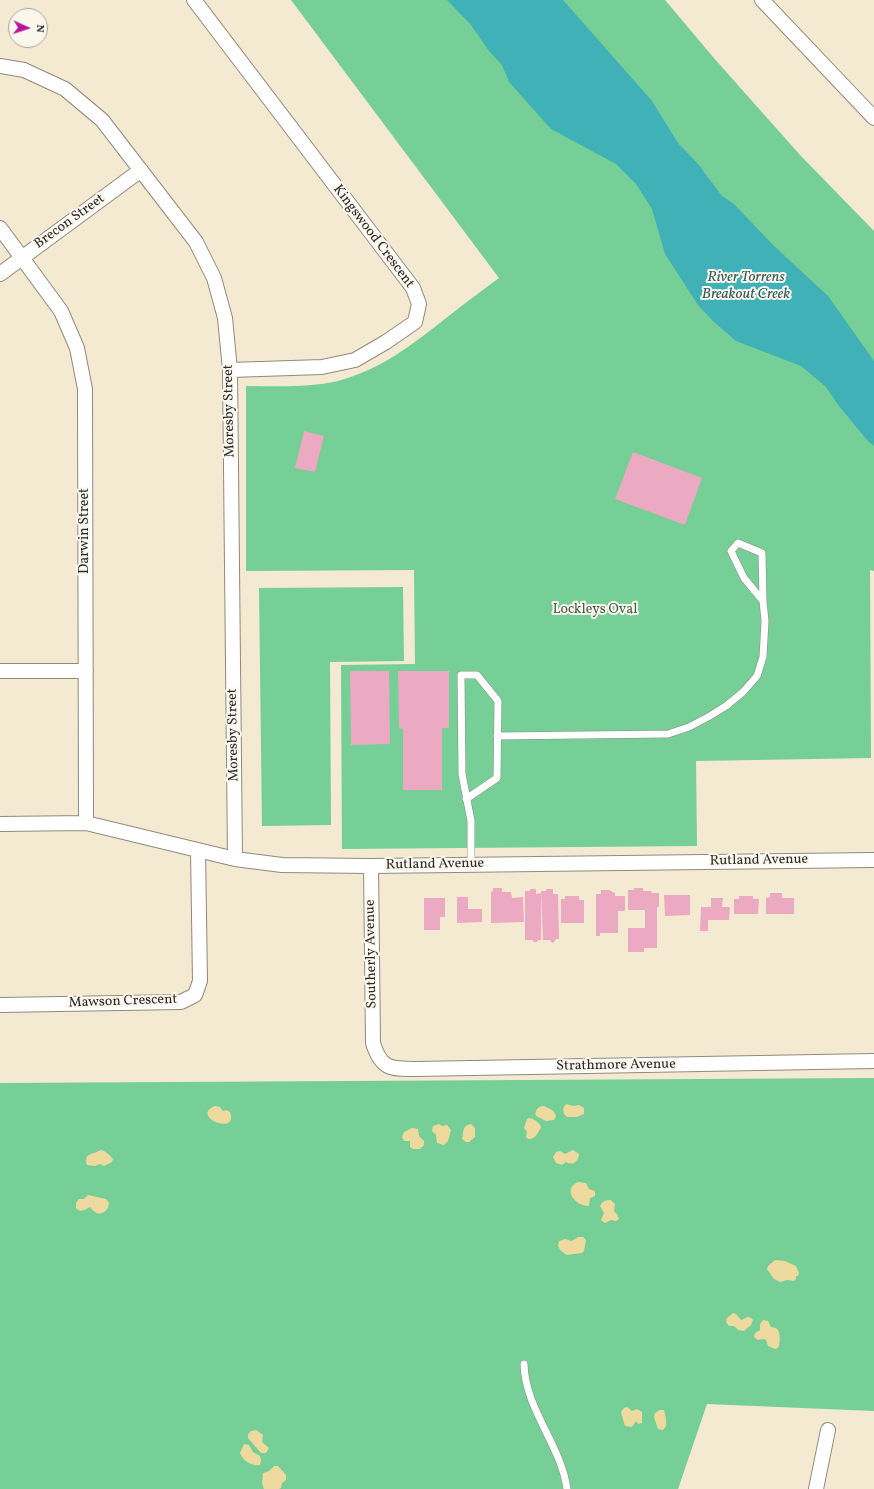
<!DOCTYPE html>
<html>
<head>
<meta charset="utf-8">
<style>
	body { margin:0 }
	#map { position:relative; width:874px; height:1489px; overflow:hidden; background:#f4e9d1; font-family:Vollkorn,serif }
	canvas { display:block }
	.north { position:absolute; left:8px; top:8px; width:40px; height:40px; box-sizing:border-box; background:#fbf7ec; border:1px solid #a8a59f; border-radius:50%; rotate:93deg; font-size:11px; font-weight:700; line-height:16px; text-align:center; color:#2b2b2b }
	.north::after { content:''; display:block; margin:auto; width:14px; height:18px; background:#b5179e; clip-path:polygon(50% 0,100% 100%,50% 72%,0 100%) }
</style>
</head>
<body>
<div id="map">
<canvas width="874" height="1489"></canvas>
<div class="north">N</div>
</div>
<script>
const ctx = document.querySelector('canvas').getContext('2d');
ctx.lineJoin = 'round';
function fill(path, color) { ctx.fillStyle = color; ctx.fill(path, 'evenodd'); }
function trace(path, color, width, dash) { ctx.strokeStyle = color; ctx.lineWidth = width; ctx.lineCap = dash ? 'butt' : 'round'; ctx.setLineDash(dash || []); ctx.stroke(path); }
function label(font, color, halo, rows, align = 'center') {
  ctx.font = font + ' Vollkorn,serif'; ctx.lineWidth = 4; ctx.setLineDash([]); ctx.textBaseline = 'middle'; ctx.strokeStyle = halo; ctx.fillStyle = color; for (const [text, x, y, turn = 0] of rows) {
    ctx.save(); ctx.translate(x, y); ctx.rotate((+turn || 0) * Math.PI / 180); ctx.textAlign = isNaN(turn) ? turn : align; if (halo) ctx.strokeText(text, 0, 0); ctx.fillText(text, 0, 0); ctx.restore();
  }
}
const green = new Path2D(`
	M 291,0 L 665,0 L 713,57 L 800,155 L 874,231 L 874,571 L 870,570 L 871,758 L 696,761 L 697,846 L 342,849 L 341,665 L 415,664 L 414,570 L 246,571 L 246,386 C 276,386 308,388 338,381 C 383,369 414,343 450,315 C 466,302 483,290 499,278 Z
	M 403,587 L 404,661 L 330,662 L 331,825 L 262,826 L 259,588 Z
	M 874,1078 L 874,1411 L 707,1404 L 678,1489 L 0,1489 L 0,1083 Z`);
const sand = new Path2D(`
	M 566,1104 L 573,1106 L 579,1105 L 584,1108 L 584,1114 L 577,1117 L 567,1117 L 564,1114 L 563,1109 Z
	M 215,1106 L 220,1107 L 223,1111 L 226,1110 L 230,1112 C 239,1137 189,1116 215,1106 Z
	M 544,1106 C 549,1109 554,1109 556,1116 L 554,1120 L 546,1121 L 536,1116 C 534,1111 538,1106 544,1106 Z
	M 530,1118 C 534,1119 540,1123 541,1127 C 538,1133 535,1140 528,1139 L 526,1137 L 527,1132 L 524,1128 L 527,1119 Z
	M 439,1124 L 442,1126 L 447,1125 L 451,1130 L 448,1141 L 444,1145 L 437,1143 L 436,1135 L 432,1131 L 433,1126 Z
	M 471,1124 L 475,1128 L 475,1137 L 469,1142 L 466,1142 L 462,1139 C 464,1132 462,1125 471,1124 Z
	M 412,1128 L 418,1129 L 419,1136 L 424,1141 L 424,1145 L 420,1149 L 413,1149 L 410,1147 L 410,1141 L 404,1141 L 402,1137 L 404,1132 Z
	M 100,1150 C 104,1150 110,1155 113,1159 L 112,1162 L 104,1166 L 100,1164 L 95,1166 L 87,1165 C 83,1152 94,1155 100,1150 Z
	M 573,1150 L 579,1154 C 578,1162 573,1166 566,1162 L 562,1165 L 556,1163 L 553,1157 L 556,1152 L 560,1151 L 565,1154 Z
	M 578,1182 L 586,1183 L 589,1189 L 595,1191 L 595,1196 L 590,1198 L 589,1206 C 577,1207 561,1190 578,1182 Z
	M 88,1195 L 106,1199 L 109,1203 C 109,1209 102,1217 95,1212 C 93,1211 92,1209 90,1207 C 85,1210 80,1213 76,1208 L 76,1203 L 79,1199 L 84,1199 Z
	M 611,1200 L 615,1204 L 614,1211 L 617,1214 L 619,1219 L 616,1221 L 611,1220 L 605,1223 L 601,1220 L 604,1213 L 600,1206 C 603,1201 605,1200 611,1200 Z
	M 578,1237 L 583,1237 L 586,1240 L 584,1251 L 582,1253 L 567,1255 L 561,1251 L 558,1246 L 559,1241 L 565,1239 L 572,1241 Z
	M 775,1260 L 785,1261 L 796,1266 L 799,1273 L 798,1276 L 796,1276 L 796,1279 L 794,1281 L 787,1280 L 780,1282 L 774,1279 L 767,1269 L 768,1266 Z
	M 733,1313 L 736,1314 L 741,1320 C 746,1319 748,1314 753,1320 L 751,1325 L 744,1331 L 738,1330 L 734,1326 L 729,1326 L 726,1322 L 727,1318 Z
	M 763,1320 L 768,1321 L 771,1327 C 773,1327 776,1328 777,1329 C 781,1333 780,1345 778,1348 L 775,1349 L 768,1346 L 766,1340 L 764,1339 L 758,1340 L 754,1337 L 755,1333 L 760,1330 L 760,1324 Z
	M 627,1407 L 632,1411 L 637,1409 L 642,1412 L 642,1423 L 638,1424 L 636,1421 L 632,1427 L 625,1426 L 621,1412 L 624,1408 Z
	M 660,1410 L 664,1410 C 665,1413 667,1423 666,1426 L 663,1430 L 658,1429 L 654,1417 L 655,1413 Z
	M 256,1430 L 263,1435 L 262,1442 L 269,1448 L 266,1453 L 261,1453 L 248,1438 L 248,1434 L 251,1431 Z
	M 244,1444 L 249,1445 L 253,1452 L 260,1456 L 261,1460 L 260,1465 C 251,1466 243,1461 240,1453 Z
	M 274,1466 L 278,1466 L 286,1475 L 286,1480 L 282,1483 L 281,1488 L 279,1489 L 264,1489 L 262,1483 L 263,1473 L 269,1471 Z`);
const water = new Path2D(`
	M 447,0 L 563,0 L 652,101 L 678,143 L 698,164 L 722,196 L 734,204 L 772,244 L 828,296 L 874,361 L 874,446 L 868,441 L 839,406 L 825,386 L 801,366 L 736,341 L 713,321 L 698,305 L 665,254 L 652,209 L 636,184 L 616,164 L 551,129 L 509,82 L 502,65 L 489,51 L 471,25 Z`);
const building = new Path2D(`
	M 304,431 L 324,436 L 315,472 L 295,468 Z
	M 633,452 L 702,478 L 685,525 L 615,499 Z
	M 350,671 L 389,671 L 390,744 L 351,745 Z
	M 398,671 L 449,671 L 449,728 L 442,728 L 442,790 L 403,790 L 403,729 L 399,728 Z
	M 493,888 L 502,888 L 502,892 L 511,892 L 512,898 L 523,897 L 524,922 L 491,923 L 491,892 L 493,891 Z
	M 634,888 L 643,888 L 643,891 L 651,891 L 652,893 L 659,893 L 659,907 L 657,907 L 657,948 L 644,948 L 644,952 L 628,952 L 628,928 L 645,928 L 645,910 L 628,910 L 628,890 L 634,890 Z
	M 530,889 L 536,889 L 536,894 L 541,893 L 541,940 L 538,940 L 537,942 L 534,942 L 532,940 L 525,940 L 525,891 L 530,891 Z
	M 546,889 L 553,889 L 553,894 L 558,894 L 559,939 L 556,939 L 554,942 L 552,943 L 550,940 L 543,940 L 541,891 L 546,891 Z
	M 601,890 L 609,890 L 615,893 L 615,896 L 625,896 L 625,911 L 618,911 L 618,933 L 600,933 L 600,936 L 596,936 L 596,894 L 601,894 Z
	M 770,893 L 782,893 L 782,898 L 794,898 L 794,914 L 766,914 L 766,898 L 770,897 Z
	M 664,895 L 690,895 L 690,915 L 665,916 Z
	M 565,896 L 579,896 L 579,900 L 584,900 L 584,923 L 561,923 L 561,899 L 565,899 Z
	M 739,896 L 753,896 L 753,899 L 759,899 L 758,914 L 734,914 L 734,899 L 739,899 Z
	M 457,897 L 468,897 L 468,909 L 482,909 L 482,922 L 457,923 Z
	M 424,898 L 445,898 L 445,917 L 440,917 L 440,930 L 424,930 Z
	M 711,898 L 723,898 L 722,907 L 730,907 L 729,920 L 708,920 L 708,931 L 700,931 L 701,907 L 711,907 Z`);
const lane = new Path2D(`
	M 497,736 L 668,734 L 689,727 L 708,717 L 726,706 L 743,692 L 757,676 L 763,657 L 765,621 L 763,601 L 744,578 L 731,551 L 738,543 L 762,553 L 763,601
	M 466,799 L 497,778 L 498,701 L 477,675 L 461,675 L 462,774 L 471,821 L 471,864
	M 524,1364 C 525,1409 561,1445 567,1489`);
const street = new Path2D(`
	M 194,0 L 413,288 L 419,304 L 415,322 L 386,342 L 355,360 L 322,367 L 230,370
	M 762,0 L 874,118
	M 0,66 L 24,70 L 65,89 L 102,120 L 196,242 L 214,278 L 225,318 L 230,370 L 235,859
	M 0,228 L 61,311 L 77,348 L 85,389 L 86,823
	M 0,274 L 141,170
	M 0,671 L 86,671
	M 0,824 L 86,823 L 235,859 L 282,865 L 371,866 L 874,860
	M 371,866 L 373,1043 C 381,1069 390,1069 415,1069 L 874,1061
	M 0,1005 L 181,1002 L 195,995 L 200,981 L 198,850
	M 816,1489 L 828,1430`);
const streetNames = [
	["Brecon Street",70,222,-36],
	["Kingswood Crescent",373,237,53],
	["Moresby Street",230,411,-91],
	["Darwin Street",85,531,-90],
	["Moresby Street",234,735,-91],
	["Rutland Avenue",759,861,-1],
	["Rutland Avenue",435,865,-1],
	["Southerly Avenue",372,954,-91],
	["Mawson Crescent",123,1002,-2],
	["Strathmore Avenue",616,1066,-1]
];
const parkNames = [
	["Lockleys Oval",595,610]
];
const waterNames = [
	["River Torrens",746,278],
	["Breakout Creek",746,295]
];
fill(green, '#75cf96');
fill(sand, '#eeda9e');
fill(water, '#40b1b7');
fill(building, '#ebaac2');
trace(lane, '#908a7e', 8);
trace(street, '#908a7e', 16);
trace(lane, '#fff', 7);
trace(street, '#fff', 14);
label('14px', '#2b2b2b', '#fbf7ec', streetNames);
label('14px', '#415c4b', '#fbf7ec', parkNames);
label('italic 15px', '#325a5c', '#fbf7ec', waterNames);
</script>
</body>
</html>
